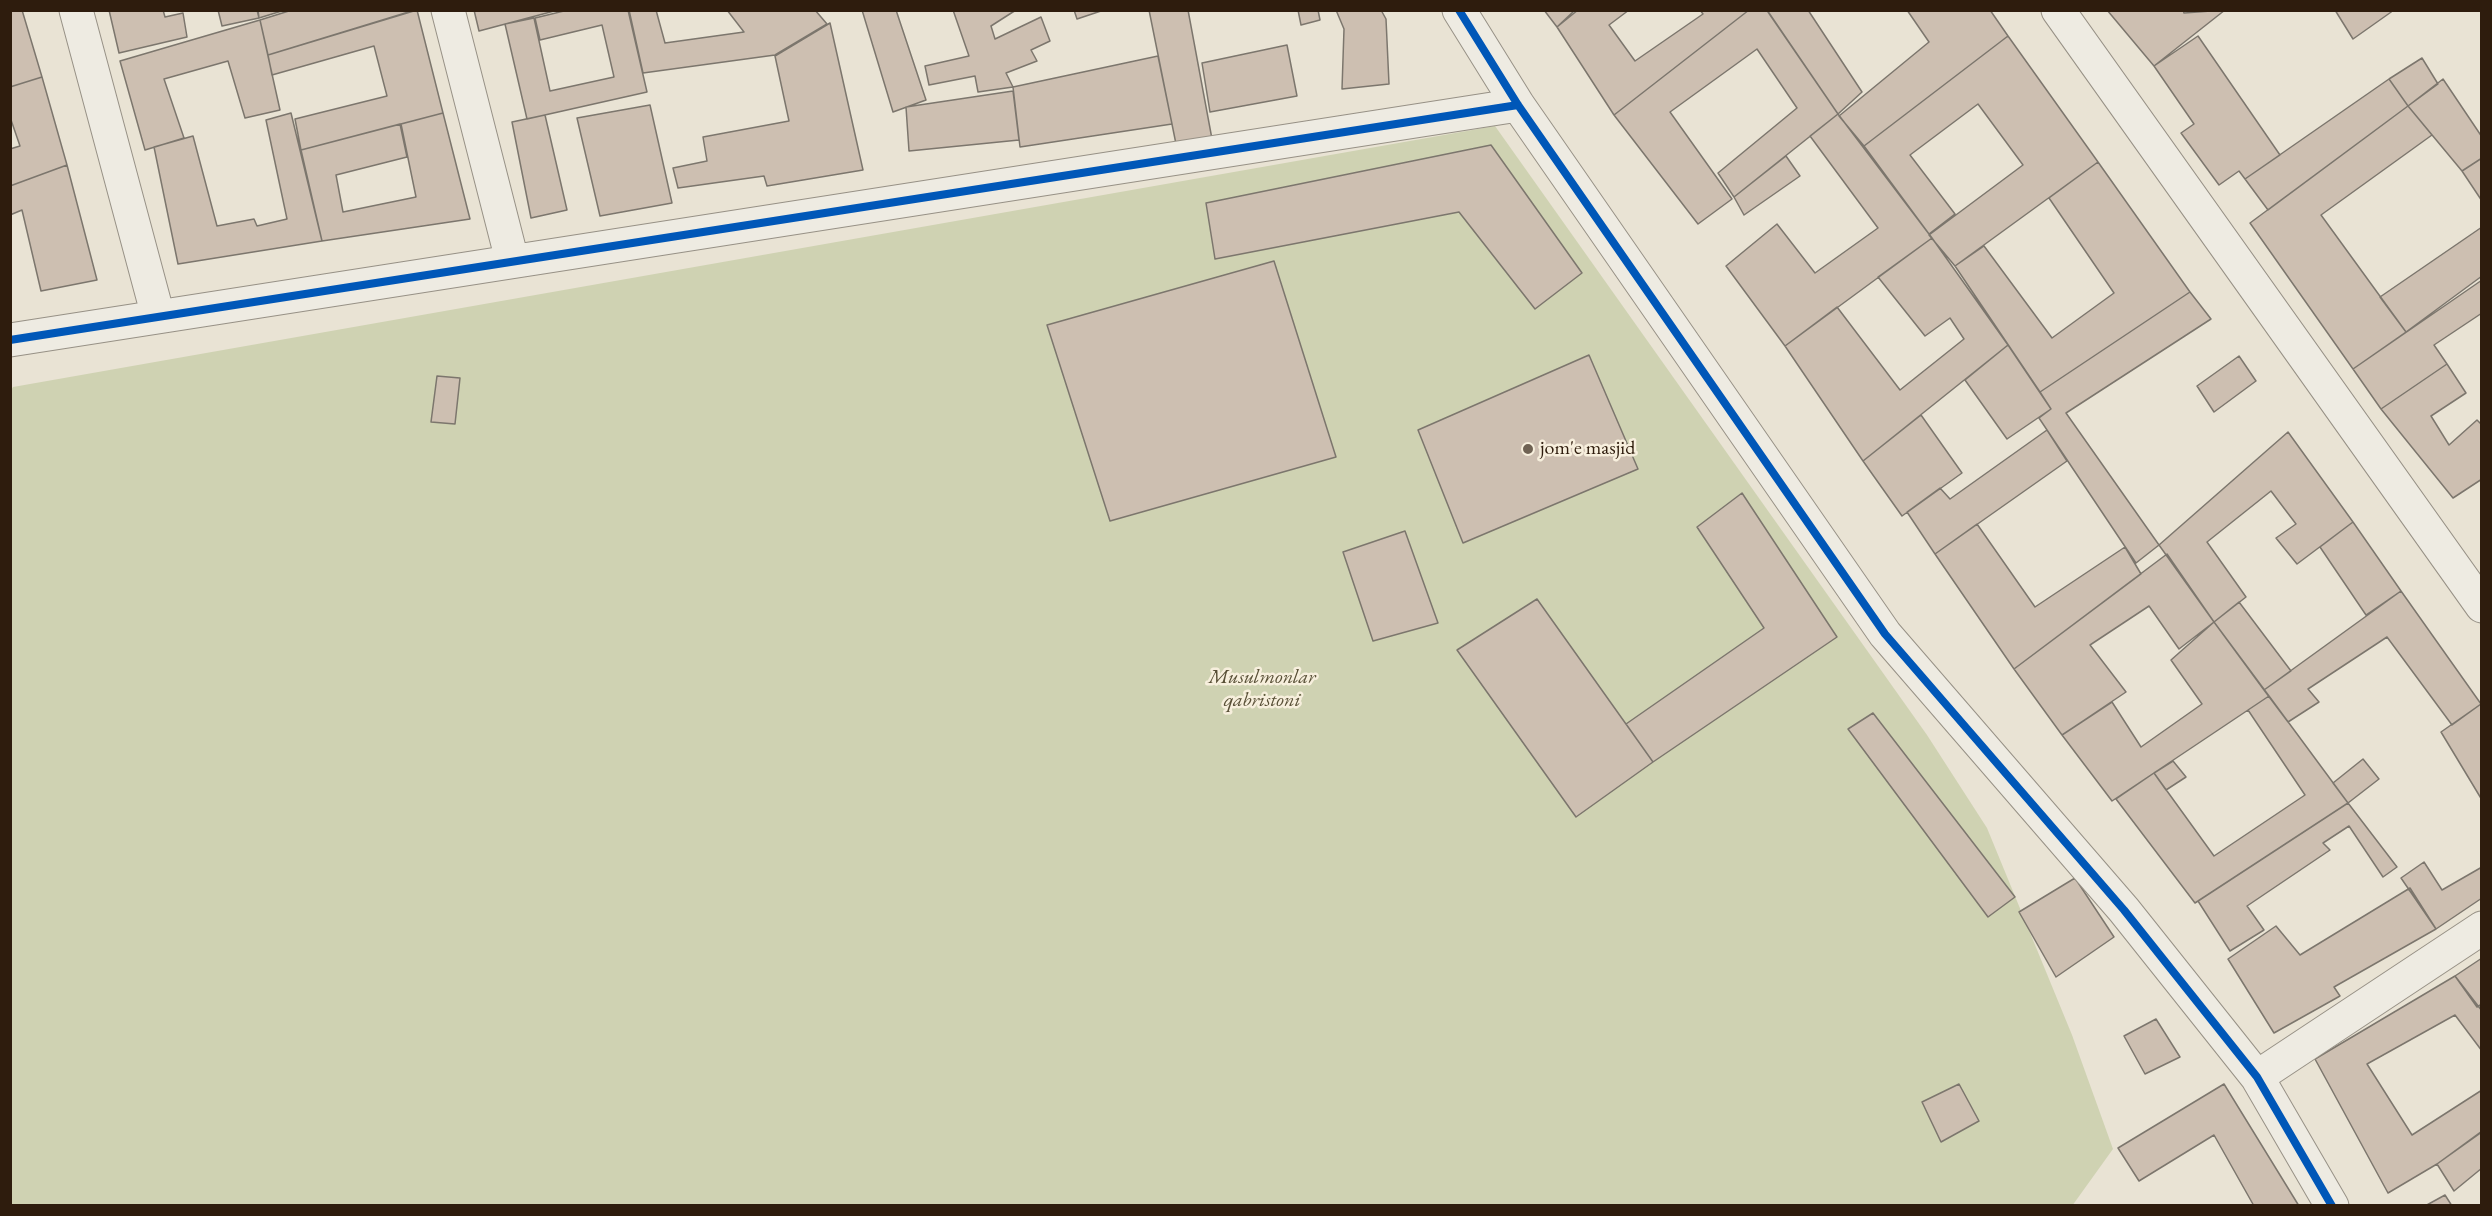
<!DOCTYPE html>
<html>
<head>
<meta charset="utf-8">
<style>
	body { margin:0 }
	#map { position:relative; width:2492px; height:1216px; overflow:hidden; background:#e9e3d4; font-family:"EB Garamond",serif }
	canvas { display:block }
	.frame { position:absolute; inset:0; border:12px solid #2e1c0d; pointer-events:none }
</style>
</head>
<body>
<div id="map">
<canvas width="2492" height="1216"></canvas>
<div class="frame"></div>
</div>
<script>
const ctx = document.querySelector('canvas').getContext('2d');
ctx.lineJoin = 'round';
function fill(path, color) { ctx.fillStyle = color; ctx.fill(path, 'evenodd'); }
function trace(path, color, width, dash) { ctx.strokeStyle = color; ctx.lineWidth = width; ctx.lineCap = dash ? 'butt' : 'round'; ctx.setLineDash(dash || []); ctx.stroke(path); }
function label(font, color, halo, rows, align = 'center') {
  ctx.font = font + ' "EB Garamond",serif'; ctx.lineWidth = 5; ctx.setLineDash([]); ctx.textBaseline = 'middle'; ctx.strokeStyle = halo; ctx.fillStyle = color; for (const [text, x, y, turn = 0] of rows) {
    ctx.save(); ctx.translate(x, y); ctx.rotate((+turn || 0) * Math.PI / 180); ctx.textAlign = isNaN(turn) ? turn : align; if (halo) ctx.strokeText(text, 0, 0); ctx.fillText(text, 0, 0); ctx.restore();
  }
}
const green = new Path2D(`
	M 1495,126 L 1927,735 L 1987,828 L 2072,1035 L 2113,1149 L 2072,1206 L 11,1205 L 10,392 L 13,387 Z`);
const building = new Path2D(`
	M 10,10 L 22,10 L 42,77 L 10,87 Z
	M 109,10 L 163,10 L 165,17 L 183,13 L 187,37 L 119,53 Z
	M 218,10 L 257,10 L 259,18 L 222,26 Z
	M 258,10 L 285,10 L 259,18 Z
	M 292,10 L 415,10 L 268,55 L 260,20 Z
	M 417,10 L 443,113 L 301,150 L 295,119 L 387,96 L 374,46 L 272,75 L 268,55 Z
	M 474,10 L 558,10 L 479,31 Z
	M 568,10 L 628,10 L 647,92 L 527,119 L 505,24 L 534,18 L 550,91 L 614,77 L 602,25 L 540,40 L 535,18 Z
	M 629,10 L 656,10 L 665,43 L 744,32 L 727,10 L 815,10 L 827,24 L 775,55 L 643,73 Z
	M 862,10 L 896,10 L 926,100 L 893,112 Z
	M 953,10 L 1016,10 L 991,26 L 995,39 L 1041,17 L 1050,41 L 1031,50 L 1037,61 L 1006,73 L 1013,87 L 978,92 L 975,76 L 929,85 L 925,66 L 969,56 Z
	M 1074,10 L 1104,10 L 1077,19 Z
	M 1149,10 L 1188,10 L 1212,139 L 1176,144 Z
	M 1298,10 L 1318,10 L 1320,20 L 1301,25 Z
	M 1336,10 L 1381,10 L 1386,19 L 1389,84 L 1342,89 L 1344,29 Z
	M 1544,10 L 1575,10 L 1557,27 Z
	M 1578,10 L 1629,10 L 1609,25 L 1635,61 L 1703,14 L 1700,10 L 1749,10 L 1614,115 L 1557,27 Z
	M 1749,10 L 1767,10 L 1838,114 L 1734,197 L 1718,173 L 1797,108 L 1757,49 L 1670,112 L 1732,199 L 1698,224 L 1614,115 Z
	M 1770,10 L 1808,10 L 1862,92 L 1838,114 L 1768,12 Z
	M 1907,10 L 1990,10 L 2008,36 L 1864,146 L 1839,116 L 1929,42 Z
	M 2107,10 L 2183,10 L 2184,13 L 2225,10 L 2154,66 Z
	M 2335,10 L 2394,10 L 2353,39 Z
	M 260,20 L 280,110 L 245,118 L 228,61 L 164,79 L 184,138 L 145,150 L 120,61 Z
	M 830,23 L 863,170 L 767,186 L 764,176 L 678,188 L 673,168 L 707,161 L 703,137 L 789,121 L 775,56 Z
	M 2008,36 L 2098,162 L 1955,266 L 1929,235 L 2023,165 L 1978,104 L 1910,155 L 1955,214 L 1929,234 L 1864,146 Z
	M 2198,36 L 2280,155 L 2245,179 L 2239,171 L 2219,185 L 2181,133 L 2194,124 L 2154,66 Z
	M 1287,45 L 1297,96 L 1210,112 L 1202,63 Z
	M 1158,56 L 1172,124 L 1020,147 L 1013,87 Z
	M 2422,58 L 2438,84 L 2408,106 L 2389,79 Z
	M 42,77 L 67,165 L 10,186 L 10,149 L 20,146 L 10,117 L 10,87 Z
	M 2389,79 L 2408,106 L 2268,210 L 2245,179 Z
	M 2443,79 L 2482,137 L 2482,158 L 2462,171 L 2408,106 Z
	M 1013,91 L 1019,140 L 909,151 L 906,107 Z
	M 650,105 L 672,203 L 600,216 L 577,118 Z
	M 2408,106 L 2432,135 L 2321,215 L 2406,332 L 2353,369 L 2250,223 Z
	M 291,113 L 322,241 L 178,264 L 154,147 L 193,136 L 217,226 L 254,219 L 257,226 L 287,219 L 266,120 Z
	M 443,113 L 470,219 L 322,241 L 301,150 L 400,124 L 407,157 L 336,175 L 343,212 L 416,197 L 401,124 Z
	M 1838,114 L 1932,238 L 1785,346 L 1726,266 L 1777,224 L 1815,273 L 1878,228 L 1810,136 Z
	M 545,115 L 567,210 L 531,218 L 512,122 Z
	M 1491,145 L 1582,273 L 1535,309 L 1459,212 L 1215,259 L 1206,203 Z
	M 1786,156 L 1800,176 L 1744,215 L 1734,197 Z
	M 2482,158 L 2482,201 L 2462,171 Z
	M 2098,162 L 2190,292 L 2040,392 L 1955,266 L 1984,246 L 2052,338 L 2114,293 L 2049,198 Z
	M 67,165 L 97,280 L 41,291 L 22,210 L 10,215 L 10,186 Z
	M 2482,227 L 2482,276 L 2406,332 L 2380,297 Z
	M 1932,238 L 2008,345 L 1863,461 L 1785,346 L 1837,307 L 1900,390 L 1964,339 L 1950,318 L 1925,336 L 1878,277 Z
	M 1274,261 L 1336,457 L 1110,521 L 1047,325 Z
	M 2482,280 L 2482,313 L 2434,345 L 2447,364 L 2381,409 L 2353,369 Z
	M 2190,292 L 2211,319 L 2066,413 L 2159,545 L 2136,563 L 2039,418 L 2051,409 L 2040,392 Z
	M 2008,345 L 2051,409 L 2007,439 L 1965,380 Z
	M 1589,355 L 1638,469 L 1463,543 L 1418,430 Z
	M 2239,356 L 2256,381 L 2214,412 L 2197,386 Z
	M 2447,364 L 2466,393 L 2431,416 L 2449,445 L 2477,420 L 2482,425 L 2482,479 L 2453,498 L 2381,409 Z
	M 437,376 L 460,378 L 455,424 L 431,422 Z
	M 1921,415 L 1962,473 L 1902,516 L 1863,461 Z
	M 2047,430 L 2067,461 L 1935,554 L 1907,512 L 1940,488 L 1950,499 Z
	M 2288,432 L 2353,522 L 2297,564 L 2276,538 L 2296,524 L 2271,491 L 2207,542 L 2246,597 L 2214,622 L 2159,545 Z
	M 1742,493 L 1837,637 L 1653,762 L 1626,724 L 1764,628 L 1697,527 Z
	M 2353,522 L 2401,591 L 2366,615 L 2320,547 Z
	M 1977,524 L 2035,607 L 2125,547 L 2141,574 L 2014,669 L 1935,554 Z
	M 1405,531 L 1438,623 L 1373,641 L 1343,552 Z
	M 2167,554 L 2214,622 L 2179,649 L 2149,606 L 2090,645 L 2126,692 L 2062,735 L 2014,669 Z
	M 2401,591 L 2481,704 L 2452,725 L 2387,637 L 2308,689 L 2319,702 L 2288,722 L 2264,690 Z
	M 1537,599 L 1653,762 L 1576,817 L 1457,650 Z
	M 2239,602 L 2291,671 L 2264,690 L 2214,622 Z
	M 2214,622 L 2269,696 L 2112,801 L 2062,735 L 2112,702 L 2141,747 L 2202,704 L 2171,660 Z
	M 2269,696 L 2348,803 L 2195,903 L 2116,799 L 2154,773 L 2214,856 L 2305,795 L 2248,710 Z
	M 2481,704 L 2482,704 L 2482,800 L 2441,732 Z
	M 1873,713 L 2015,897 L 1988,917 L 1848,729 Z
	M 2363,759 L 2379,779 L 2348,803 L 2333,783 Z
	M 2173,761 L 2186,777 L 2166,790 L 2154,773 Z
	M 2348,803 L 2397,867 L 2383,877 L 2349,826 L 2323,843 L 2330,850 L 2247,906 L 2264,930 L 2230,951 L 2198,901 Z
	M 2424,862 L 2442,890 L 2482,867 L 2482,898 L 2436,929 L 2401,878 Z
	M 2075,878 L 2114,937 L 2056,977 L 2019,912 Z
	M 2410,888 L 2436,929 L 2334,987 L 2340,996 L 2274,1033 L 2228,959 L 2276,926 L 2300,955 Z
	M 2482,958 L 2482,1004 L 2477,1007 L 2455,976 Z
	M 2455,976 L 2482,1011 L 2482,1051 L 2455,1015 L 2367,1064 L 2412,1135 L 2482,1090 L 2482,1131 L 2437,1164 L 2388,1193 L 2315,1059 Z
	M 2156,1019 L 2180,1057 L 2145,1074 L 2124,1036 Z
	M 1959,1084 L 1979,1121 L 1941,1142 L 1922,1102 Z
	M 2224,1084 L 2299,1206 L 2254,1206 L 2214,1135 L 2139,1181 L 2118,1148 Z
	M 2482,1132 L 2482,1168 L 2454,1191 L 2437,1164 Z
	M 2445,1195 L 2452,1206 L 2425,1206 Z`);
const minor = new Path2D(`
	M 76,10 L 158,316
	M 448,10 L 512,260
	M 1459,10 L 1518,105 L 1885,634 L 2124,910 L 2257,1077 L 2332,1206
	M 2058,10 L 2482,606
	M 10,340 L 1518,105
	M 2257,1077 L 2482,928`);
const cycleway = new Path2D(`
	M 1459,10 L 1518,105 L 1885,634 L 2124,910 L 2257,1077 L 2332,1206
	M 10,340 L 1518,105`);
const markers = [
	[1528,449,6,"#6f6253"]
];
const poiNames = [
	["jom'e masjid",1540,449]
];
const parkNames = [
	["Musulmonlar",1262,678],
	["qabristoni",1262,701]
];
fill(green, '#cfd2b2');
fill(building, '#cdbfb1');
trace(building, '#7c766d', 1.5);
trace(minor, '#979186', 35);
trace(minor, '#eeebe2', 33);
trace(cycleway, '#0057b8', 8);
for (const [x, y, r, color] of markers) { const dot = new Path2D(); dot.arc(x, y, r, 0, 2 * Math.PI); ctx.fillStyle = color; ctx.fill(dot); trace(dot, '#f7efdd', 2); }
label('20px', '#2e1c0d', '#f7efdd', poiNames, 'left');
label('italic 20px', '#584f36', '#f7efdd', parkNames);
</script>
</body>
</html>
